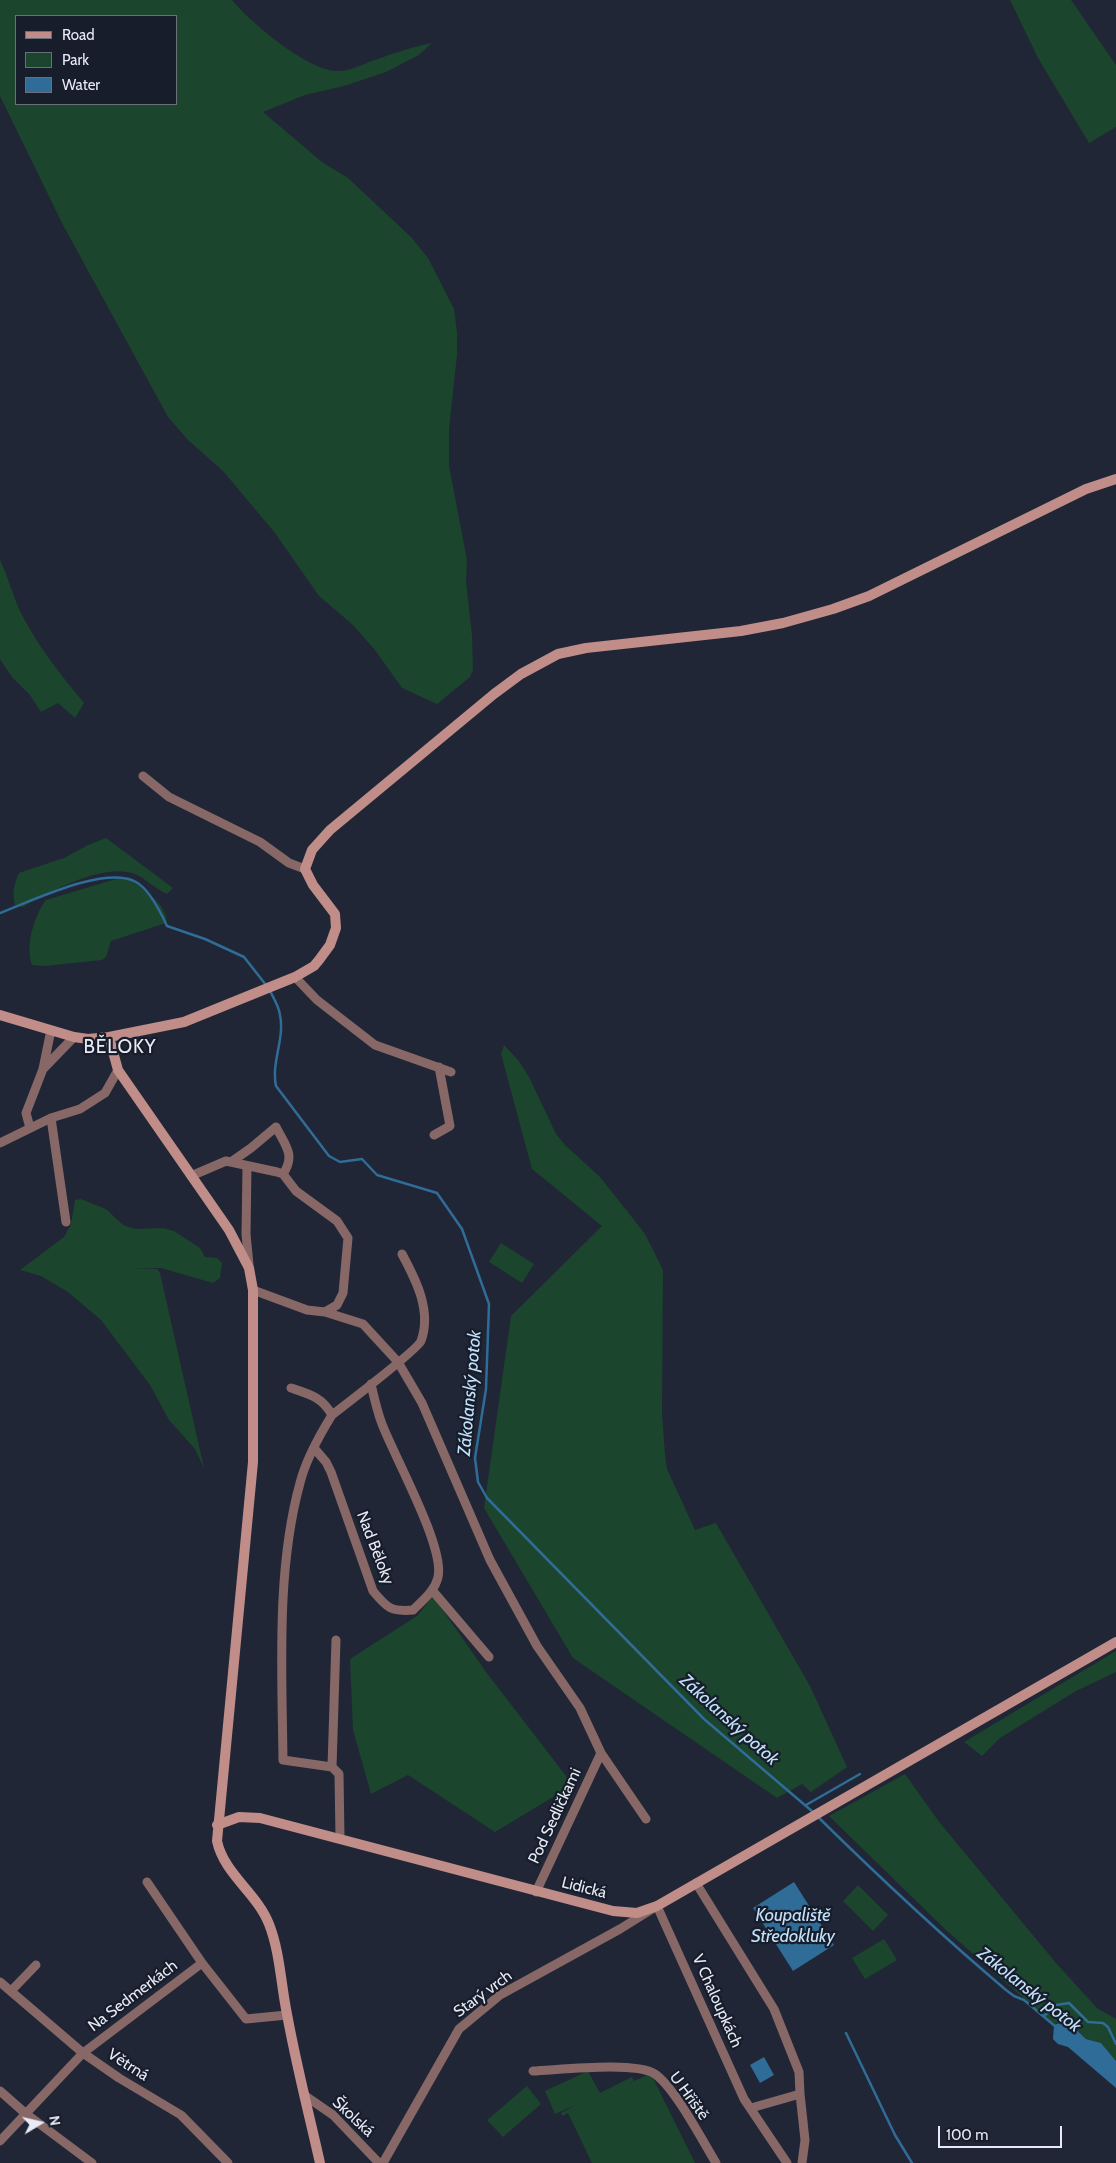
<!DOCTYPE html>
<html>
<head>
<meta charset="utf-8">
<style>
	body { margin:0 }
	#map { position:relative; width:1116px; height:2163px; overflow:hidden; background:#202635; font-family:Cabin,sans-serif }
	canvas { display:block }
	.legend { position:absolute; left:15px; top:15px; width:162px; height:90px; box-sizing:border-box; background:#171d2b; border:1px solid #6a6f7c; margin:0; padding:6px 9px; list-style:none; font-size:15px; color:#e6ebf5 }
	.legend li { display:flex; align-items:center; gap:10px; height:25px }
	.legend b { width:25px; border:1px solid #6a6f7c }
	.north { position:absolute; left:15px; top:2098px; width:50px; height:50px; -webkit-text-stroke:4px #171d2b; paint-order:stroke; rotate:81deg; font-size:14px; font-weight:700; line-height:20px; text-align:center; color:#e6ebf5 }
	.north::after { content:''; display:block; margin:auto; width:18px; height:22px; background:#e6ebf5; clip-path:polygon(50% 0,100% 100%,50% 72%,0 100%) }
	.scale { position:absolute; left:938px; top:2126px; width:124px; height:22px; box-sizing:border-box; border:2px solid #e6ebf5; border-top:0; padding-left:6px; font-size:15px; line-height:18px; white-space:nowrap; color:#e6ebf5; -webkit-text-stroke:4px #171d2b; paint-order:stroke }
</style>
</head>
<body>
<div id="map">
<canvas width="1116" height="2163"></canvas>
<ul class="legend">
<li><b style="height:6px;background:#c08d89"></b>Road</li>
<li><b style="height:14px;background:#1b452d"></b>Park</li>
<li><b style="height:14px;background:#2f6c97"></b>Water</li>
</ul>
<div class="north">N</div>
<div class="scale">100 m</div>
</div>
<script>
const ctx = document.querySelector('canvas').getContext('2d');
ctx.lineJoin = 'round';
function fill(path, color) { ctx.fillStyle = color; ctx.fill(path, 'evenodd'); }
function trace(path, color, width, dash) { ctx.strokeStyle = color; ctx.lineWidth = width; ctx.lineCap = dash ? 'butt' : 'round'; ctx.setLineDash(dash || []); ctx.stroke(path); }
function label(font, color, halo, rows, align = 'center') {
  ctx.font = font + ' Cabin,sans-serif'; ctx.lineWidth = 4.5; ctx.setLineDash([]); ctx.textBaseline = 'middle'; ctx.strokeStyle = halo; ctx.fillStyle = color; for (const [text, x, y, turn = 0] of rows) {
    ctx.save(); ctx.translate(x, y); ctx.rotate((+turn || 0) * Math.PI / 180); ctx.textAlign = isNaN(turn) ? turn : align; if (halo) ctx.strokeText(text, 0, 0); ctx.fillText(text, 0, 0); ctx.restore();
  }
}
const green = new Path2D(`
	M 0,0 L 232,0 C 250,22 307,70 336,71 C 348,72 361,65 372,61 C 392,54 411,47 432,43 L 419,55 L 386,72 L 344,86 L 305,95 L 263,112 L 322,162 L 348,178 L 411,237 L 428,258 L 454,309 L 457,332 L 457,355 L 449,429 L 449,466 L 467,560 L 466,581 L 472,635 L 473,670 L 470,677 L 437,704 L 402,688 L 375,650 L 353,625 L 319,596 L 275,533 L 223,471 L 188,440 L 168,417 L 63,225 L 0,96 ZM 16,16 L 176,16 L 176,104 L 16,104 Z
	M 1010,0 L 1071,0 L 1116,65 L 1116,127 L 1089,143 L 1038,58 Z
	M 0,560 C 8,576 12,594 20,611 C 37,645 60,674 84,703 L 75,718 L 58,703 L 41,712 L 30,695 L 12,677 L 0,659 Z
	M 106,838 L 173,888 L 167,894 C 155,889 145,878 135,874 C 105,862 48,892 23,907 L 15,905 C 12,893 14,884 19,873 L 64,858 L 88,845 Z
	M 129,877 C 143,890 164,901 167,921 L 163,924 L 111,941 L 106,957 L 102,960 L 45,966 L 32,965 C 25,946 34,916 46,900 L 116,879 Z
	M 504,1045 L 519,1061 L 529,1077 L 556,1134 L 565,1145 L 600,1177 L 631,1216 L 645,1234 L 663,1270 L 662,1413 L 665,1455 L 667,1469 L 695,1530 L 716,1523 L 810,1686 L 847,1767 L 811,1792 L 802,1784 L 777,1798 L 573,1658 L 484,1508 L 511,1316 L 602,1226 L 532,1169 L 501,1054 Z
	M 81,1199 L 106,1209 L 123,1225 L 135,1229 L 163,1228 L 174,1231 L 200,1248 L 205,1257 L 217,1258 L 222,1263 L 220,1278 L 213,1283 L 161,1268 L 135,1268 L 157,1269 L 160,1273 L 204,1468 L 195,1449 L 169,1420 L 150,1385 L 101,1320 L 68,1292 L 41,1276 L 20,1270 L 64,1237 L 71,1224 L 75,1200 Z
	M 501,1243 L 534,1264 L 522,1283 L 489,1262 Z
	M 433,1596 L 486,1672 L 573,1785 L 495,1832 L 408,1775 L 371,1794 L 353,1730 L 350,1659 L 417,1616 Z
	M 1116,1651 L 1116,1672 L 1076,1691 L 1000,1738 L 982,1756 L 964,1742 Z
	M 905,1774 L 940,1823 L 1056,1963 L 1097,2008 L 1116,2019 L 1116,2061 L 1101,2043 L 1086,2039 L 1068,2022 L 1058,2022 L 1054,2025 L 946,1930 L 829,1816 Z
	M 858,1885 L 888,1915 L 873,1931 L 843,1901 Z
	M 884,1939 L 897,1960 L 865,1979 L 852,1958 Z
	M 588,2071 L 600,2093 L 632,2077 L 634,2081 L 628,2084 L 647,2075 L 652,2076 L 695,2163 L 592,2163 L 568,2113 L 562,2116 L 561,2113 L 576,2105 L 555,2114 L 545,2091 Z
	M 527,2086 L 541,2104 L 503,2137 L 487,2120 Z`);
const water = new Path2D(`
	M 794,1882 L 834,1945 L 793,1971 L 753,1908 Z
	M 1064,2021 L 1068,2022 L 1086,2039 L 1101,2043 L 1116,2061 L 1116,2088 L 1068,2047 L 1058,2044 L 1053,2039 L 1054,2025 Z
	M 764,2057 L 774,2075 L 760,2083 L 750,2065 Z`);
const stream = new Path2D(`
	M 0,913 C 32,901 105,865 136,882 C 149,889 161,913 167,926 L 205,939 L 244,957 L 266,985
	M 269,989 C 273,997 279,1006 280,1015 C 285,1039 271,1062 276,1086 L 329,1156 L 340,1162 L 362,1159 L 377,1175 L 437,1193 L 462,1229 L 489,1304 L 486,1389 L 475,1458 L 478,1482 L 487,1498 L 704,1719 L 813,1812
	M 806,1805 L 860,1774
	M 817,1816 C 878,1876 941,1935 1006,1990 L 1014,1996 L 1024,2000 L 1056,2027
	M 1056,2005 L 1069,2003 L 1088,2022 L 1103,2023 L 1108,2027 L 1116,2044
	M 1044,2016 L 1052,2009
	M 846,2033 L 895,2135 L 912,2163`);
const street = new Path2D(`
	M 143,776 L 169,797 L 260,842 L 289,863 L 305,869
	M 295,977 L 317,1000 L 375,1045 L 451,1072
	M 43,1069 L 51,1030
	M 51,1118 L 66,1222
	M 30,1128 L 26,1113 L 43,1069 L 74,1037
	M 434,1135 L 450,1126 L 439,1067
	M 0,1143 L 51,1118 L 80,1109 L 105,1093 L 118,1070
	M 231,1162 L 251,1148 L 276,1127 C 285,1145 296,1155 283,1174
	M 247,1166 L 246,1234 L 249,1265
	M 191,1176 L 226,1161 L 277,1172 L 283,1174 L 296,1191 L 337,1221 L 348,1238 L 343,1293 L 337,1305 L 325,1312
	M 253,1290 L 307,1310 L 325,1312 L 363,1324 L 398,1362 L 422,1403 L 490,1560 L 537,1646 L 580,1708 L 601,1753 L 536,1892
	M 291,1388 C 309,1394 322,1397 332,1415
	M 314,1448 L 326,1462 L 331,1472 L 373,1591 C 387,1608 391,1612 413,1610 C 422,1601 435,1591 438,1577 C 445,1547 394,1456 382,1424 C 377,1411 374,1397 371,1384
	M 432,1590 L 489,1657
	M 601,1753 L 646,1819
	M 332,1767 L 336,1640
	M 340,1838 L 339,1774 L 332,1767 L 283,1760 C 282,1671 276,1570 300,1483 C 306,1459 319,1436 332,1415 C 345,1405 418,1349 421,1341 C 432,1311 416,1280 402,1254
	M 147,1882 L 202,1963 L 246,2019 L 287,2015
	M 696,1883 L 774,2009 L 799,2072 L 800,2094 L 805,2140 L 802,2163
	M 0,1982 L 83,2053 L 119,2078 L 181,2115 L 228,2163
	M 11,1991 L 36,1965
	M 533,2071 C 559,2070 635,2061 655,2074 C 675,2088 702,2140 716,2163
	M 0,2091 L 25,2113 L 92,2163
	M 304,2095 L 333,2115 L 379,2163
	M 751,2108 L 800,2094
	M 0,2141 L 83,2053 L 202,1963
	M 383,2163 L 459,2029 L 500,1995 L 620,1929 L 657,1906 L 744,2099 L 787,2163`);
const secondary = new Path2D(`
	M 0,1015 L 74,1037 L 88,1039 L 109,1037 L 184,1022 L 295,977 L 314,966 L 319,960 L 330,945 L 336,928 L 335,914 L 313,885 L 305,869 L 312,850 L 330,830 L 494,694 L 521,674 L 558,654 L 586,648 L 741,631 L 783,623 L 833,609 L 869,596 L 1086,489 L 1116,479
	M 109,1037 L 118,1070 L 229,1230 L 249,1268 L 253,1290 L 253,1462 L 217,1841 C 224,1874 257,1893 269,1924 C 280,1952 281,1985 287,2014 C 296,2064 309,2114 320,2163
	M 217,1825 L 239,1817 L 260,1818 L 613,1911 L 637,1913 L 657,1906 L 1116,1642`);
const streetNames = [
	["Nad Běloky",375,1548,69],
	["Pod Sedličkami",555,1816,-65],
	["Lidická",584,1888,14],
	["Starý vrch",483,1994,-36],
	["Na Sedmerkách",133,1996,-37],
	["V Chaloupkách",717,2001,66],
	["Větrná",128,2065,33],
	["U Hřiště",689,2096,54],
	["Školská",353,2117,43]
];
const waterNames = [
	["Zákolanský potok",470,1393,-85],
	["Zákolanský potok",729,1720,42],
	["Koupaliště",793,1916],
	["Středokluky",793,1937],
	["Zákolanský potok",1029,1990,38]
];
const quarterNames = [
	["BĚLOKY",120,1047]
];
fill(green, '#1b452d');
fill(water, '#2f6c97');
trace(stream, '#2f6c97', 2.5);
trace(street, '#886866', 9);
trace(secondary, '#c08d89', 10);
label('16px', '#e6ebf5', '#171d2b', streetNames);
label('italic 18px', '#c2e2fb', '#171d2b', waterNames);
ctx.letterSpacing = '1px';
label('19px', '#e6ebf5', '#171d2b', quarterNames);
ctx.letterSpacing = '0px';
</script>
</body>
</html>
